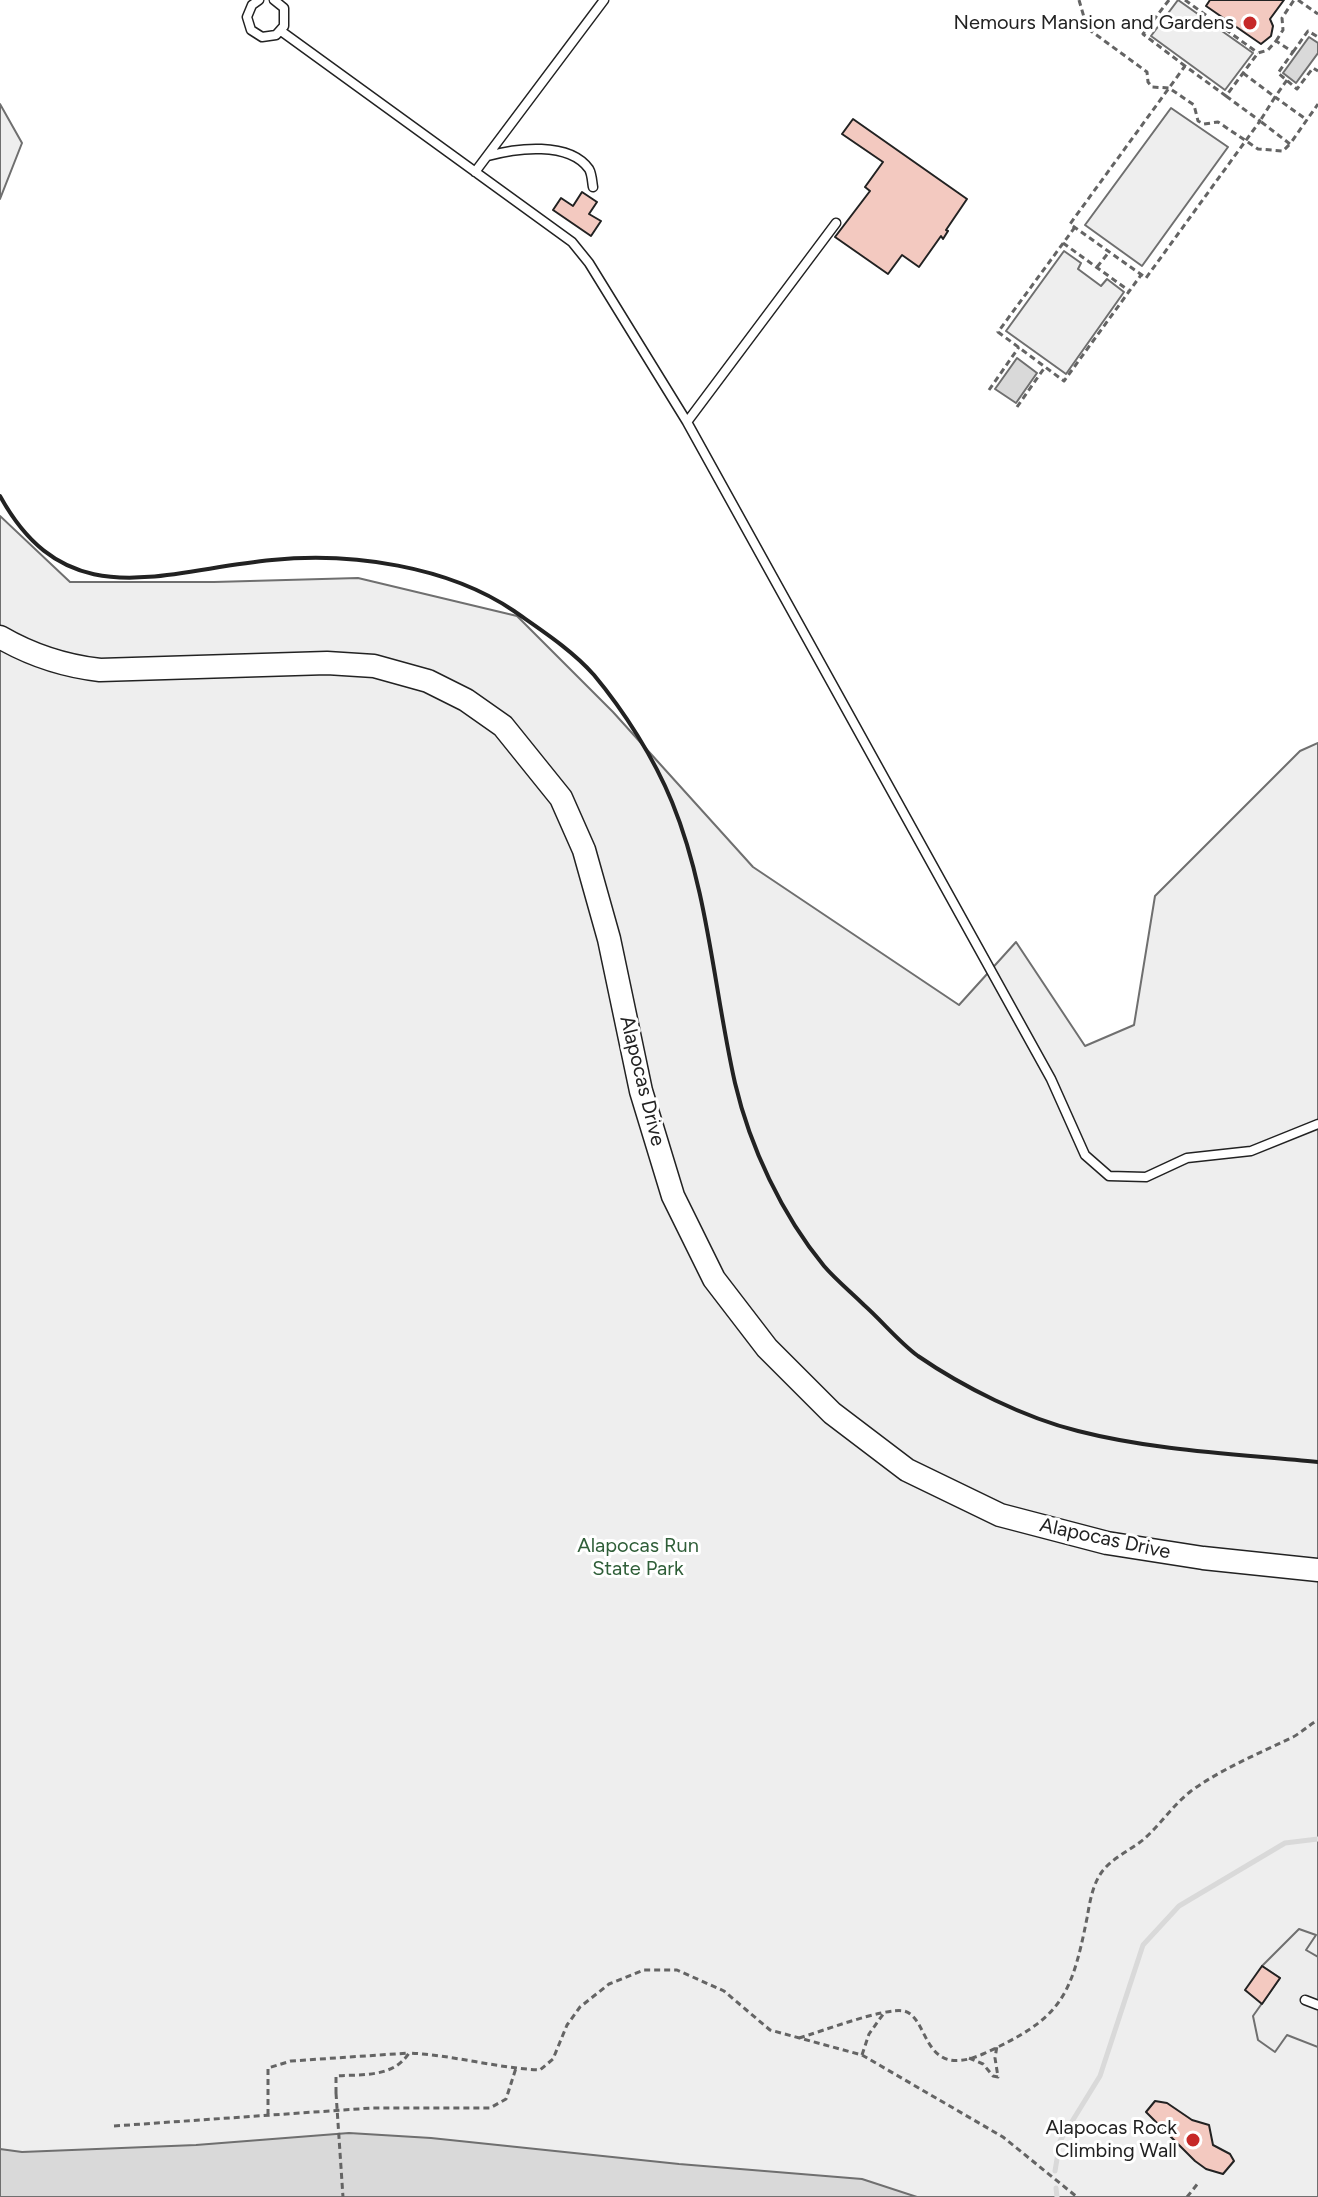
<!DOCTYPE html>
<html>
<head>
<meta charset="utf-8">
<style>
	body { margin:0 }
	canvas { display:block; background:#fff }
</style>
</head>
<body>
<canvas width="1318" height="2197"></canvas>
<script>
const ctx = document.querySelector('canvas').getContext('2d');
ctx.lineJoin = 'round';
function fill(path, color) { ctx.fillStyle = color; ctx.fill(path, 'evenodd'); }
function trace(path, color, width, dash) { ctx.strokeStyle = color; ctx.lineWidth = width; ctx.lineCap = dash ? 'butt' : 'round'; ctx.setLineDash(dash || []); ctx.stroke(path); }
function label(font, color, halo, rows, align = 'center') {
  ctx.font = font + ' Figtree,sans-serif'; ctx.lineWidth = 6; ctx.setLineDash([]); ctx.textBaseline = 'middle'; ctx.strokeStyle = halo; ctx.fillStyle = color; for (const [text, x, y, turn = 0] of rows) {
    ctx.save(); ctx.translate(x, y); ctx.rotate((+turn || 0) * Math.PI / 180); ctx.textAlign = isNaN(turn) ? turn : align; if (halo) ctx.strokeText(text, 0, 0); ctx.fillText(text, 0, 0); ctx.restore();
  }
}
const green = new Path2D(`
	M 1178,0 L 1253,53 L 1225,90 L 1151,36 Z
	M 0,104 L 22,143 L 0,199 Z
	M 1171,108 L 1228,147 L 1142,266 L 1085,225 Z
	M 1064,251 L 1081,263 L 1078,269 L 1101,286 L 1107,279 L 1124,292 L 1066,374 L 1006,331 Z
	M 0,516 L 70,582 L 214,582 L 358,578 L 517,616 L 613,712 L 753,867 L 959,1005 L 1016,942 L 1085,1046 L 1134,1025 L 1155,896 L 1300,751 L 1318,743 L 1318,2197 L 0,2197 Z`);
const parking = new Path2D(`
	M 1299,1929 L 1316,1935 L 1306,1950 L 1318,1957 L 1318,2047 L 1287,2035 L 1275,2052 L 1258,2040 L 1253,2016 L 1280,1978 L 1262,1966 Z`);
const water = new Path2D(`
	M 1309,37 L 1318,43 L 1318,53 L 1296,83 L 1283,73 Z
	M 1017,358 L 1037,373 L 1016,403 L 995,389 Z
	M 349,2133 L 431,2138 L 679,2164 L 862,2179 L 917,2197 L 0,2197 L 0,2149 L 22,2152 L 196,2145 Z`);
const stream = new Path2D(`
	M 1055,2171 L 1060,2141 L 1100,2076 L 1143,1945 L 1179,1906 L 1285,1843 L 1318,1839
	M 1056,2188 L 1057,2197`);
const building = new Path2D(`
	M 1210,0 L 1284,0 L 1270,19 L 1273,26 L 1271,36 L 1261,44 L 1206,6 Z
	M 853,119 L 967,199 L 946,230 L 948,231 L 943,239 L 941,236 L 919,267 L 902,255 L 888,274 L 835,237 L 870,191 L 865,187 L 883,162 L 842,134 Z
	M 582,192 L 597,202 L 589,214 L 601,221 L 591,236 L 553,210 L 561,198 L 573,206 Z
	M 1262,1966 L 1280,1978 L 1262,2004 L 1245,1990 Z
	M 1155,2101 L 1167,2103 L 1192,2120 L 1209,2125 L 1213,2145 L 1230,2154 L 1234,2161 L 1223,2174 L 1206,2169 L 1195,2161 L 1146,2112 Z`);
const path = new Path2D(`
	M 1079,0 L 1086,24 L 1091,31 L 1147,72 L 1148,82 L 1152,87 L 1169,88 L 1194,105 L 1198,121 L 1204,124 L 1218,122 L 1258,149 L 1283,151 L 1290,144
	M 1169,0 L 1143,34 L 1185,66
	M 1185,0 L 1258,53
	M 1298,0 L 1318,14
	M 1276,41 L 1283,30 L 1282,18 L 1294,0
	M 1293,52 L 1308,31 L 1318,37
	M 1243,73 L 1275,97 L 1260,121 L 1290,144 L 1318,104
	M 1287,80 L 1275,97 L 1307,120
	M 1226,96 L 1260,121 L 1146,278 L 1070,224 L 1185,66 L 1226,96 L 1258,53 L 1268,50 L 1276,41 L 1293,52 L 1278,73 L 1297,89 L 1313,68 L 1318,71
	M 1075,227 L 998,332 L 1064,381 L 1141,275
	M 1063,243 L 1128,290
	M 1097,267 L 1109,252
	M 989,390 L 1019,347
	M 1017,407 L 1045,367
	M 799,2038 C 820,2032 885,2007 904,2011 C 930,2017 921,2081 983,2054 C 1060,2019 1071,1999 1087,1918 C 1090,1901 1093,1881 1105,1868 C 1116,1856 1132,1849 1144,1839 C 1161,1824 1173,1805 1191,1791 C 1223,1768 1258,1754 1293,1737 C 1302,1732 1309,1725 1318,1720
	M 862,2055 L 869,2034 L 884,2013
	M 969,2058 L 983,2064 L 993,2076 L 998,2077 L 995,2058 L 997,2046
	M 336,2093 L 336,2076 C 362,2074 393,2078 409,2053 C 453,2055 496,2068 540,2070 L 553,2059 L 567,2025 L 580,2007 L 609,1984 L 644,1970 L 677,1970 L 724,1991 L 770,2030 L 862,2055 L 1003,2137 L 1077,2197
	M 268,2115 L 268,2068 L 291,2061 L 409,2053
	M 114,2126 L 372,2108 L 490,2108 L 506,2099 L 516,2068
	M 1187,2197 L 1199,2182`);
const lane = new Path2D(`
	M 259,0 L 252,5 L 247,17 L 251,30 L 262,37 L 276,35 L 284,26 L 284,8 L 274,0
	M 281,31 L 572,242 L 589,263 L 687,422 L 836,223
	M 488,156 C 516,148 569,141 589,169 C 592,174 592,182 593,187
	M 475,172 L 604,0
	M 687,422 L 1051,1079 L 1085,1155 L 1109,1176 L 1146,1177 L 1187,1158 L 1251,1151 L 1318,1124
	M 1305,2000 L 1318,2005`);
const secondary = new Path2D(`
	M 0,637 C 31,655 65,666 100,670 L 327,663 L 374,666 L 428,681 L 466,700 L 503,726 L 561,798 L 584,850 L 609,939 L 641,1091 L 673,1196 L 714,1279 L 767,1348 L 832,1413 L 907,1470 L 1000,1515 L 1107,1543 L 1203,1558 L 1318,1570`);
const pathBridge = new Path2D(`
	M 336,2093 L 343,2197`);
const wall = new Path2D(`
	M 0,496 C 67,618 163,570 272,560 C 351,552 448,566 514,611 C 541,630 572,650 594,675 C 624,711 654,758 672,802 C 708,890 714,990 735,1083 C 750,1147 782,1215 824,1266 C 836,1280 851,1292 864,1305 C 882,1321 899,1342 918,1356 C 963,1387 1025,1418 1078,1431 C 1156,1451 1238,1454 1318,1462`);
const markers = [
	[1250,23,8,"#c62828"],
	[1193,2140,8,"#c62828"]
];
const poiNames = [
	["Nemours Mansion and Gardens",1234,23],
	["Alapocas Rock",1177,2128],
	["Climbing Wall",1177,2151]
];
const streetNames = [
	["Alapocas Drive",642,1081,76],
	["Alapocas Drive",1105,1539,12]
];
const parkNames = [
	["Alapocas Run",638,1546],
	["State Park",638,1569]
];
fill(green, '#eee');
trace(green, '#6f6f6f', 2);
fill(parking, '#ededed');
trace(parking, '#6f6f6f', 2);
fill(water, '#d9d9d9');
trace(water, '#6f6f6f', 2);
trace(stream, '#d9d9d9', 5);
fill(building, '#f3c9c0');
trace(building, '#222', 2);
trace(lane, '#222', 11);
trace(secondary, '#222', 25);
trace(path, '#646464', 3, [6, 4]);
trace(lane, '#fff', 8);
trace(secondary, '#fff', 22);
trace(pathBridge, '#646464', 3, [6, 4]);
trace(wall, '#222', 4);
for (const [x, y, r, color] of markers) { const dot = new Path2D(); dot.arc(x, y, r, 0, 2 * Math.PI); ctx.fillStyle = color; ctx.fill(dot); trace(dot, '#fff', 3); }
label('20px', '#222', '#fff', poiNames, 'right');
label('20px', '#222', '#fff', streetNames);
label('20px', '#2f5e38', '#fff', parkNames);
</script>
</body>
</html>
